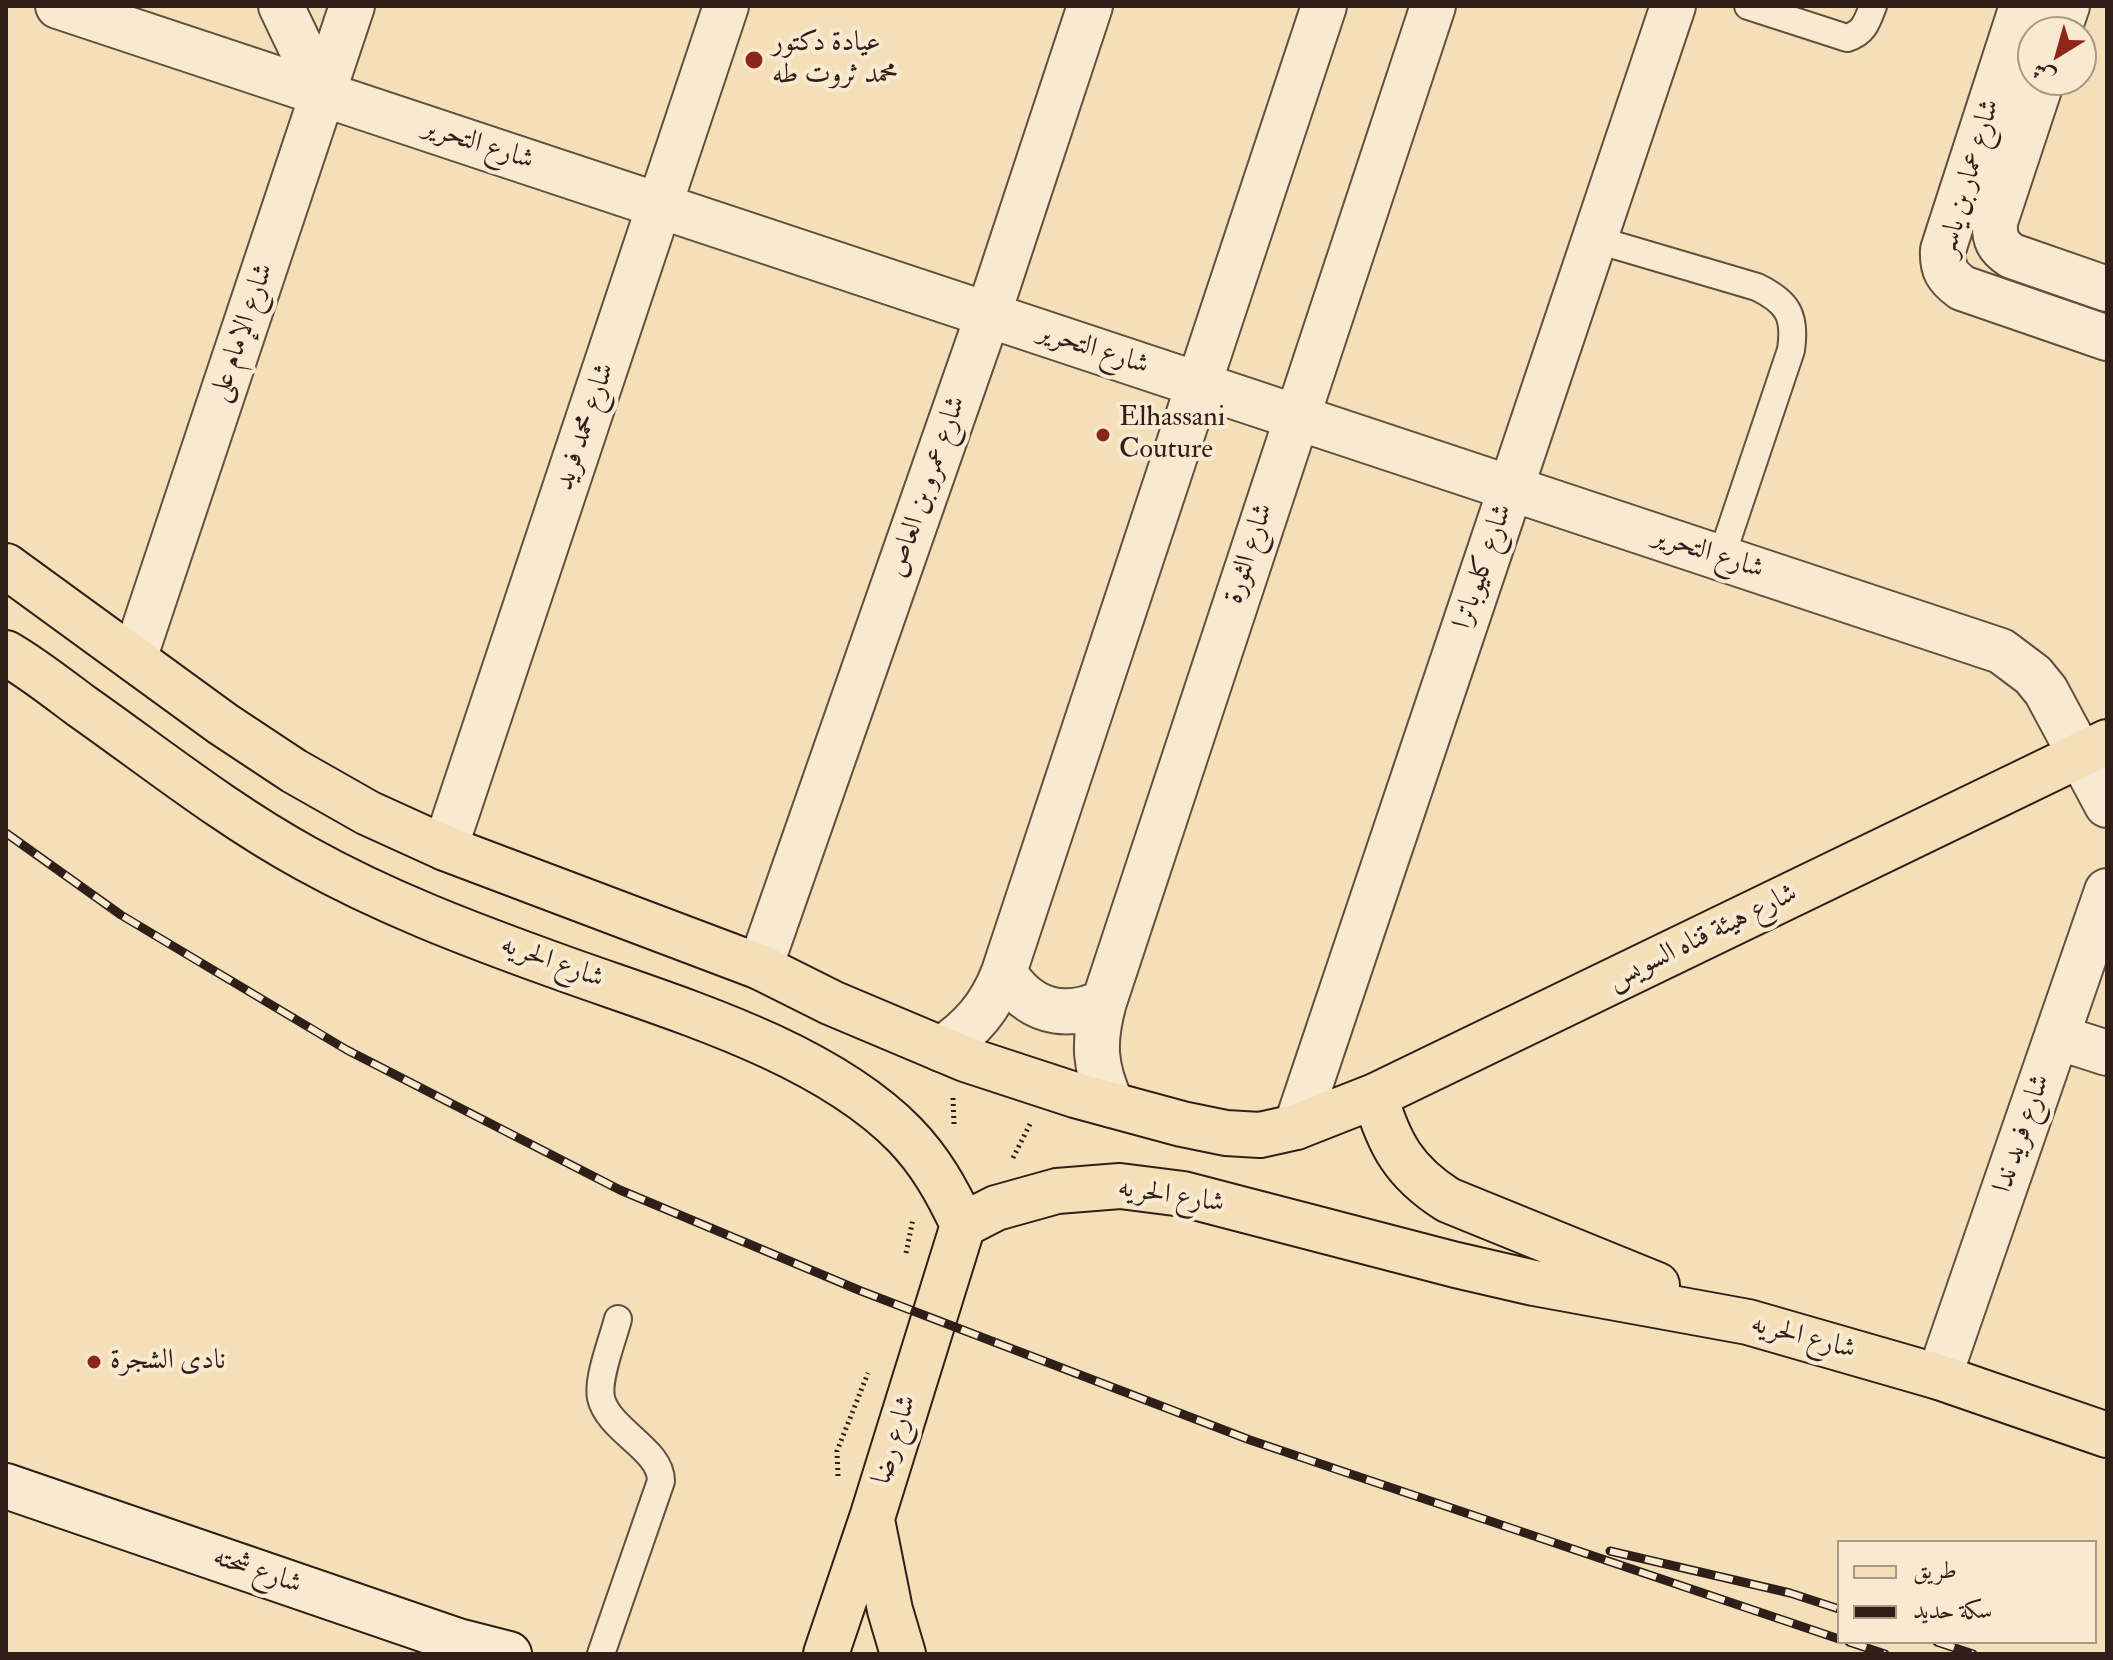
<!DOCTYPE html>
<html>
<head>
<meta charset="utf-8">
<style>
	body { margin:0 }
	#map { position:relative; width:2113px; height:1660px; overflow:hidden; background:#f4dfb8; font-family:"IM FELL Double Pica",Amiri,serif }
	canvas { display:block }
	.frame { position:absolute; inset:0; border:8px solid #301f18; pointer-events:none }
	.legend { position:absolute; left:1837px; top:1540px; width:260px; height:104px; box-sizing:border-box; background:#f8ead1; border:2px solid #a89987; margin:0; padding:10px 14px; list-style:none; font-size:24px; color:#301f18 }
	.legend li { display:flex; align-items:center; gap:16px; height:40px }
	.legend b { width:40px; border:2px solid #a89987 }
	.north { position:absolute; left:2017px; top:16px; width:80px; height:80px; box-sizing:border-box; background:#f8ead1; border:2px solid #a89987; border-radius:50%; rotate:217deg; font-size:22px; font-weight:700; line-height:32px; text-align:center; color:#301f18 }
	.north::after { content:''; display:block; margin:auto; width:28px; height:36px; background:#8f2418; clip-path:polygon(50% 0,100% 100%,50% 72%,0 100%) }
</style>
</head>
<body>
<div id="map">
<canvas width="2113" height="1660"></canvas>
<div class="frame"></div>
<ul class="legend">
<li><b style="height:10px;background:#f4dfb8"></b>طريق</li>
<li><b style="height:10px;background:#301f18"></b>سكة حديد</li>
</ul>
<div class="north">ش</div>
</div>
<script>
const ctx = document.querySelector('canvas').getContext('2d');
ctx.lineJoin = 'round';
function trace(path, color, width, dash) { ctx.strokeStyle = color; ctx.lineWidth = width; ctx.lineCap = dash ? 'butt' : 'round'; ctx.setLineDash(dash || []); ctx.stroke(path); }
function label(font, color, halo, rows, align = 'center') {
  ctx.font = font + ' "IM FELL Double Pica",Amiri,serif'; ctx.lineWidth = 8; ctx.setLineDash([]); ctx.textBaseline = 'middle'; ctx.strokeStyle = halo; ctx.fillStyle = color; for (const [text, x, y, turn = 0] of rows) {
    ctx.save(); ctx.translate(x, y); ctx.rotate((+turn || 0) * Math.PI / 180); ctx.textAlign = isNaN(turn) ? turn : align; if (halo) ctx.strokeText(text, 0, 0); ctx.fillText(text, 0, 0); ctx.restore();
  }
}
const path = new Path2D(`
	M 953,1098 L 954,1124
	M 1013,1158 L 1030,1124
	M 906,1253 L 913,1219
	M 838,1476 L 837,1451 L 868,1373`);
const service = new Path2D(`
	M 1748,6 L 1847,38 C 1864,33 1867,22 1873,6
	M 1594,239 L 1757,287 C 1788,302 1796,316 1791,350 L 1721,558
	M 601,1654 L 661,1481 C 661,1449 609,1431 601,1398 C 597,1378 613,1339 618,1319`);
const minor = new Path2D(`
	M 58,6 L 2001,651 L 2033,675 L 2046,691 L 2107,805
	M 281,6 L 323,94
	M 2022,6 L 1943,250 C 1942,269 1947,277 1962,288 L 2107,338
	M 2058,32 L 2067,6
	M 2042,80 L 1995,222 C 1994,239 1998,247 2012,256 L 2107,289
	M 134,659 L 352,6
	M 445,848 L 726,6
	M 760,967 L 988,315 L 1090,6
	M 2057,1037 L 2107,1053
	M 1296,1127 L 1673,6
	M 1939,1377 L 2107,891`);
const tertiary = new Path2D(`
	M 1004,972 C 1028,1011 1063,1021 1104,1002
	M 941,1049 C 972,1029 991,1006 1004,972 L 1324,6
	M 1112,1105 C 1094,1067 1093,1042 1104,1002 L 1433,6`);
const secondary = new Path2D(`
	M 6,1486 L 458,1641 L 509,1654`);
const primary = new Path2D(`
	M 6,566 L 223,724 L 294,771 L 368,813 L 445,848 L 760,967 L 832,1003 L 965,1059 L 1075,1095 L 1182,1124 L 1226,1133 L 1260,1135 L 1296,1127 L 1375,1096 L 2107,742
	M 6,653 C 32,668 56,687 80,705 C 154,757 225,814 305,858 C 384,902 468,934 554,965 C 666,1006 820,1048 905,1135 C 931,1162 947,1191 963,1225
	M 1375,1096 C 1389,1144 1404,1172 1448,1200 L 1657,1285
	M 963,1225 L 996,1208 L 1057,1191 L 1120,1186 L 1183,1194 L 1456,1265 L 1534,1283 L 1748,1322 L 1939,1377 L 2107,1435
	M 872,1520 L 890,1610 L 903,1654
	M 826,1654 L 872,1518 L 963,1225`);
const rail = new Path2D(`
	M 6,833 L 121,915 L 347,1050 L 620,1190 L 861,1291 L 1250,1440 L 1839,1639
	M 1610,1551 L 1790,1593 L 1839,1609
	M 1849,1642 L 1885,1654
	M 1937,1642 L 1973,1654`);
const markers = [
	[754,60,10,"#8f2418"],
	[1103,435,8,"#8f2418"],
	[94,1362,8,"#8f2418"]
];
const poiNames = [
	["عيادة دكتور",772,44],
	["محمد ثروت طه",772,76],
	["Elhassani",1119,419],
	["Couture",1119,451],
	["نادى الشجرة",110,1362]
];
const streetNames = [
	["شارع التحرير",478,145,18],
	["شارع عمار بن ياسر",1970,178,-74],
	["شارع الإمام على",243,333,-71],
	["شارع التحرير",1093,350,18],
	["شارع محمد فريد",586,427,-71],
	["شارع عمرو بن العاص",928,487,-71],
	["شارع الثورة",1250,554,-72],
	["شارع التحرير",1708,554,18],
	["شارع كليوباترا",1484,567,-71],
	["شارع هيئة قناه السويس",1703,938,-26],
	["شارع الحريه",552,963,20],
	["شارع فريد ندا",2023,1134,-71],
	["شارع الحريه",1171,1197,9],
	["شارع الحريه",1803,1338,15],
	["شارع رضا",896,1440,-73],
	["شارع شحته",257,1572,19]
];
trace(service, '#614f40', 30);
trace(minor, '#614f40', 48);
trace(tertiary, '#614f40', 48);
trace(secondary, '#301f18', 48);
trace(primary, '#301f18', 48);
trace(path, '#301f18', 5, [2, 4]);
trace(service, '#f8ead1', 26);
trace(minor, '#f8ead1', 44);
trace(tertiary, '#f8ead1', 44);
trace(secondary, '#f8ead1', 44);
trace(primary, '#f4dfb8', 44);
trace(rail, '#301f18', 9);
trace(rail, '#f8ead1', 6, [18]);
for (const [x, y, r, color] of markers) { const dot = new Path2D(); dot.arc(x, y, r, 0, 2 * Math.PI); ctx.fillStyle = color; ctx.fill(dot); trace(dot, '#f8ead1', 3); }
label('28px', '#301f18', '#f8ead1', poiNames, 'left');
label('28px', '#301f18', '#f8ead1', streetNames);
</script>
</body>
</html>
